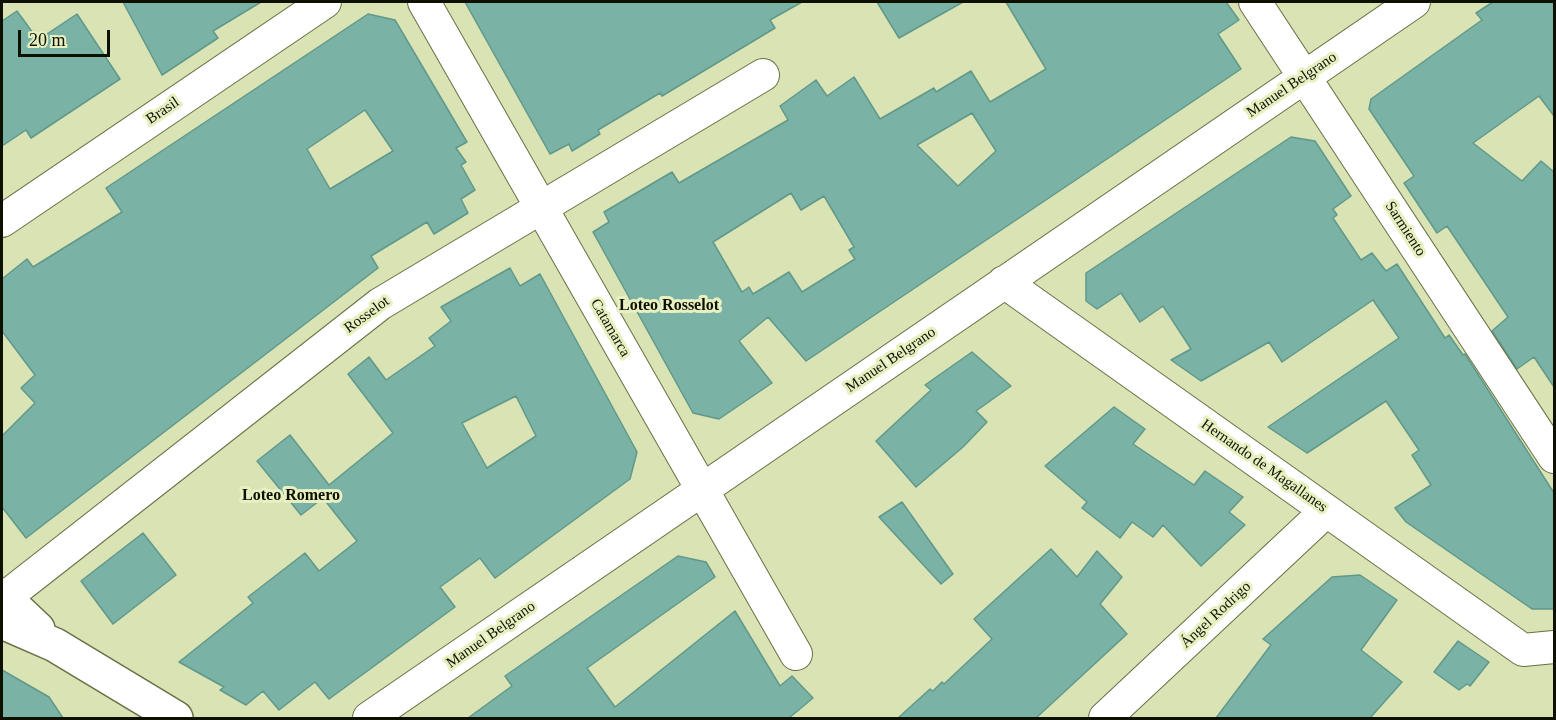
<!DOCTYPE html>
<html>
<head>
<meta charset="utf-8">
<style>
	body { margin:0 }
	#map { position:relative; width:1556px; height:720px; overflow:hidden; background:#d9e3b4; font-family:Georgia,serif }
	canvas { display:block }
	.frame { position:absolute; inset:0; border:3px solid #0e1002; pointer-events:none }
	.scale { position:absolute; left:18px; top:30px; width:92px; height:27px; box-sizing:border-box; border:3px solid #0e1002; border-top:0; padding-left:8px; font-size:18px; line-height:21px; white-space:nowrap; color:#0e1002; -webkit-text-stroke:4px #e7f0c1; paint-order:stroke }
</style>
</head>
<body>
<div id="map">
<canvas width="1556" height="720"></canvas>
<div class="frame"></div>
<div class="scale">20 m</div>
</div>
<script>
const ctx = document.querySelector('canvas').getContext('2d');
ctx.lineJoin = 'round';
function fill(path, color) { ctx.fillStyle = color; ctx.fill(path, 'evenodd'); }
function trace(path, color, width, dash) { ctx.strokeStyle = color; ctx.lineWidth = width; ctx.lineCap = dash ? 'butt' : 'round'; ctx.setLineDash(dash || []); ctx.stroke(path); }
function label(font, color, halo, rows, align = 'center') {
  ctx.font = font + ' Georgia,serif'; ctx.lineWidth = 6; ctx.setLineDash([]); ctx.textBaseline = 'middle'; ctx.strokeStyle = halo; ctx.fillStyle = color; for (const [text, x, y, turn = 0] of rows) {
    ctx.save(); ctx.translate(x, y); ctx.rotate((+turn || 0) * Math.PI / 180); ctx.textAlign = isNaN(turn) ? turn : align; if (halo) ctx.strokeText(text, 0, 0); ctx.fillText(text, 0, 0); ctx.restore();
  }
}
const building = new Path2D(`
	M 123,2 L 261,2 L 213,31 L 218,38 L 162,75 Z
	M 465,2 L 802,2 L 770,20 L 775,28 L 662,96 L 660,93 L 598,130 L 600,134 L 572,151 L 569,144 L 550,154 Z
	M 877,2 L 963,2 L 899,38 Z
	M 1006,2 L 1226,2 L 1239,20 L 1218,34 L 1241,69 L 806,361 L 768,317 L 739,341 L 772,383 L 719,419 L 693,413 L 593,232 L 609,222 L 604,212 L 672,172 L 679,183 L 788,120 L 780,106 L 816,80 L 827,96 L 854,77 L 880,119 L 934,88 L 936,92 L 971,71 L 990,102 L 1046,69 ZM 972,113 L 996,151 L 958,186 L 917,145 ZM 791,193 L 801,210 L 824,196 L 854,247 L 849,250 L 855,259 L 802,292 L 789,272 L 753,294 L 749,287 L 742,292 L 713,242 Z
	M 1493,2 L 1554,2 L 1554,116 L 1539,96 L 1473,143 L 1522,181 L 1541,161 L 1554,172 L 1554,387 L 1534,357 L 1517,369 L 1492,331 L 1508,317 L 1447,226 L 1437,233 L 1404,183 L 1414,176 L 1369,109 L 1371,99 L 1482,20 L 1476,13 Z
	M 17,11 L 38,40 L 77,14 L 120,79 L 31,138 L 26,130 L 2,146 L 2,21 Z
	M 368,14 L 395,20 L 467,142 L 456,148 L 466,162 L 461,165 L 475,190 L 461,199 L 468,213 L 434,234 L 427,222 L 371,256 L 378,268 L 26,538 L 2,507 L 2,436 L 35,403 L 21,388 L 35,375 L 2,331 L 2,279 L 27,259 L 33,267 L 122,212 L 106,188 ZM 365,110 L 393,151 L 330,189 L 307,149 Z
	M 1291,137 L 1315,141 L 1351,196 L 1333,209 L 1337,215 L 1333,218 L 1361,260 L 1372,253 L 1386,271 L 1397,264 L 1445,338 L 1449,335 L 1463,355 L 1465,354 L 1554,493 L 1554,609 L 1532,609 L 1406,522 L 1395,508 L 1431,485 L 1412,455 L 1419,450 L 1386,401 L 1307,453 L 1268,427 L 1399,338 L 1373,300 L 1282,362 L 1269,342 L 1201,381 L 1171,360 L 1191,349 L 1163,306 L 1140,322 L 1121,293 L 1097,309 L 1086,301 L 1086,273 Z
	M 510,268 L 520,286 L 540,274 L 637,452 L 630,479 L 495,578 L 480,558 L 440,587 L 455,607 L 329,699 L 315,682 L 279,710 L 263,691 L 246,705 L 220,690 L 224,687 L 179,662 L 253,603 L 248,597 L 305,553 L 319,571 L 357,541 L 323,498 L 301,515 L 257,461 L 290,435 L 329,485 L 393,433 L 348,374 L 369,357 L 386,380 L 435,346 L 429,338 L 451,321 L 441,307 ZM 516,396 L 536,436 L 487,468 L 462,423 Z
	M 972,352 L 1011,386 L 976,411 L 987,422 L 963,447 L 916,487 L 876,441 L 931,390 L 925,385 Z
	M 1114,407 L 1145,429 L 1133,444 L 1194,485 L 1205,471 L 1243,497 L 1229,512 L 1245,525 L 1201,566 L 1163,525 L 1153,537 L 1132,522 L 1120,538 L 1082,508 L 1087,502 L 1045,466 Z
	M 902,502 L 953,574 L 941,584 L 879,517 Z
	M 143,533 L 176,575 L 113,624 L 81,581 Z
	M 1051,549 L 1077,577 L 1097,551 L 1122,577 L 1100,604 L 1127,634 L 1036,718 L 898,718 L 930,689 L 933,691 L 942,682 L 944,684 L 992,639 L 974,619 Z
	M 678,556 L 706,562 L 715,577 L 587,668 L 615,707 L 735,611 L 780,686 L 792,676 L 813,698 L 789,718 L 468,718 L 512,686 L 505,676 Z
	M 1360,575 L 1397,600 L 1361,650 L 1402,682 L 1370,718 L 1216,718 L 1271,645 L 1263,639 L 1332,577 Z
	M 1458,641 L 1489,662 L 1470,686 L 1467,684 L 1459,690 L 1434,672 Z
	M 2,670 L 49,697 L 63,718 L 2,718 Z`);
const minor = new Path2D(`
	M 424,2 L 796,654
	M 1255,2 L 1554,457
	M 2,221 L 325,2
	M 1004,282 L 1523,650 L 1554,647
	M 2,600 L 380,304 L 763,75
	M 369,718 L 1414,2
	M 1105,718 L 1326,511`);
const tertiary = new Path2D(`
	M 2,595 L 38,629
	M 2,622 L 55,645 L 176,718`);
const streetNames = [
	["Manuel Belgrano",1292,85,-34],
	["Brasil",163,111,-34],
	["Sarmiento",1405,229,57],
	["Rosselot",367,315,-36],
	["Catamarca",610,328,60],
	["Manuel Belgrano",891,360,-34],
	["Hernando de Magallanes",1264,466,35],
	["Ángel Rodrigo",1216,615,-43],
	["Manuel Belgrano",491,635,-35]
];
const neighbourhoodNames = [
	["Loteo Rosselot",669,306],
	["Loteo Romero",291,496]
];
fill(building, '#7ab3a5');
trace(building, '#60988a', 1.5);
trace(minor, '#687045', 34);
trace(tertiary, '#687045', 36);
trace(minor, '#fff', 32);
trace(tertiary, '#fff', 33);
label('15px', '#0e1002', '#e7f0c1', streetNames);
label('bold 16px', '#0e1002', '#e7f0c1', neighbourhoodNames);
</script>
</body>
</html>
